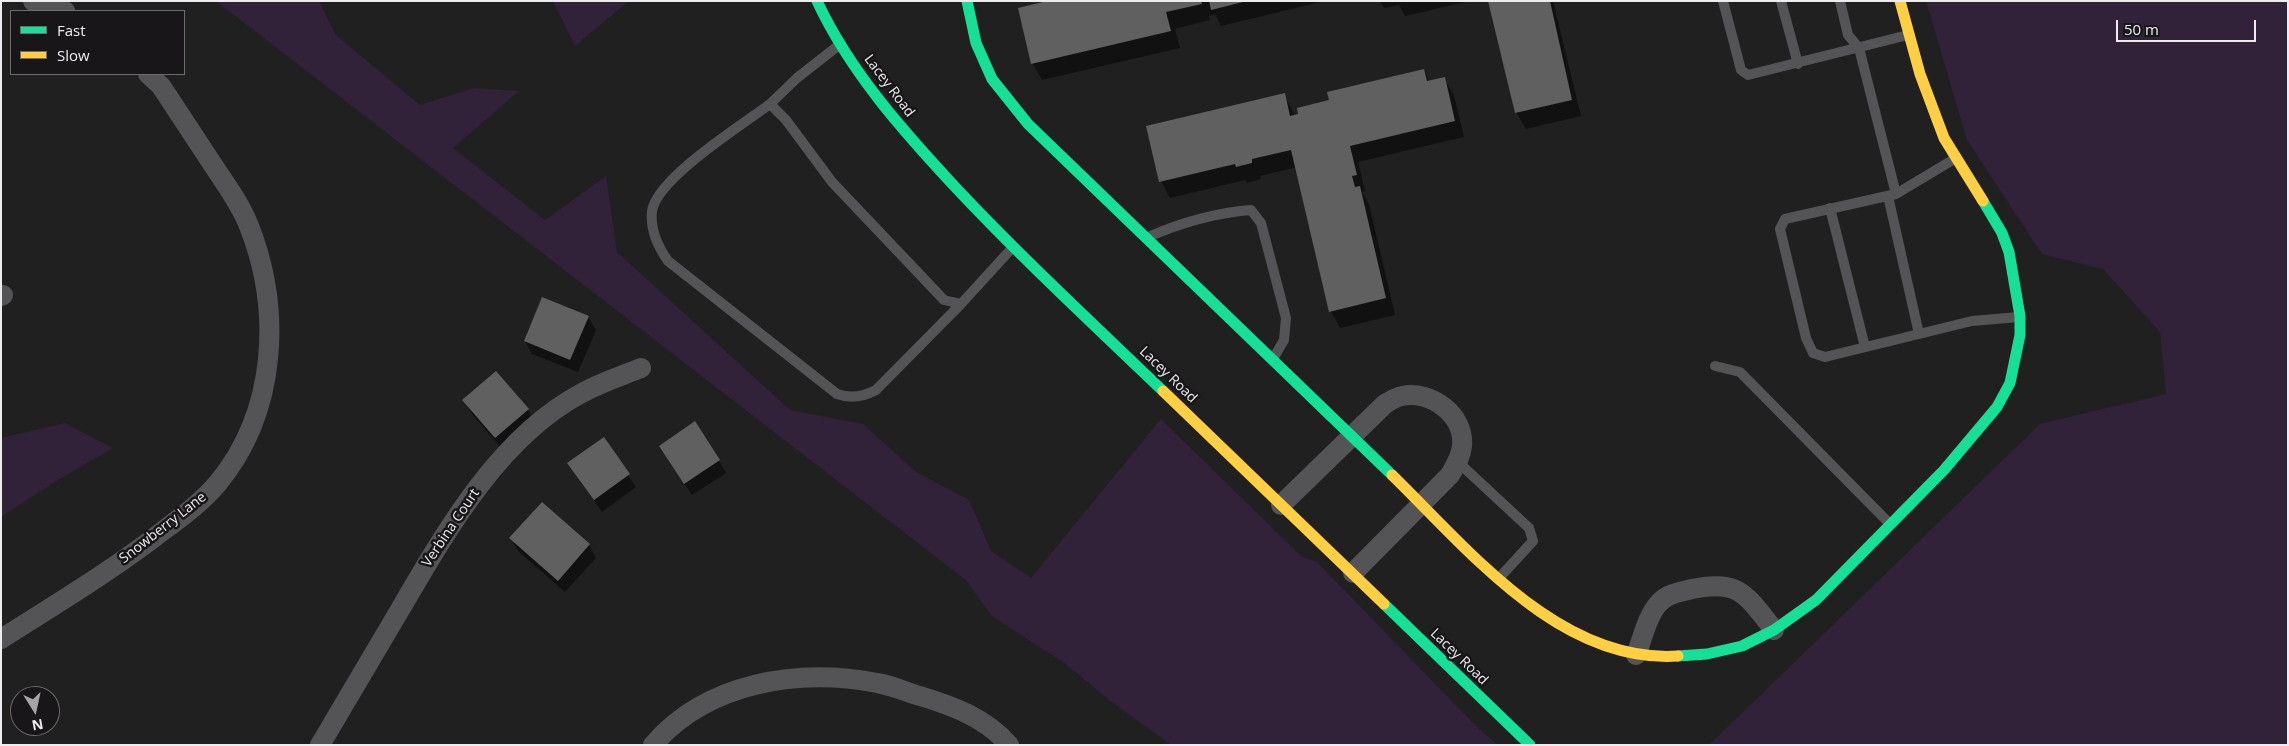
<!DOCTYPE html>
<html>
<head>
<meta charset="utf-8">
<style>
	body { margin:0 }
	#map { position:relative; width:2289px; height:746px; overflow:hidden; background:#212021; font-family:"Open Sans",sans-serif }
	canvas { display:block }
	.frame { position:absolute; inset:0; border:2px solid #edecee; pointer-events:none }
	.legend { position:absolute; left:10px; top:10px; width:175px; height:65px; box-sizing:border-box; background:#181619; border:1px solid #6d6c6e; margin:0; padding:6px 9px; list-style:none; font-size:15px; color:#edecee }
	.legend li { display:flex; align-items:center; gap:10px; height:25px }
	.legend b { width:25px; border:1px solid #6d6c6e }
	.north { position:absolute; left:10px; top:686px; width:50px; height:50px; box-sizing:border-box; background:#181619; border:1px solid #6d6c6e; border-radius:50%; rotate:170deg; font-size:14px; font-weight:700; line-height:20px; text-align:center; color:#edecee }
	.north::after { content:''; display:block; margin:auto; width:18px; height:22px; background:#a6a5a6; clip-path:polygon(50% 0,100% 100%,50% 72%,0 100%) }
	.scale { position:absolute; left:2116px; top:20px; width:140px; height:22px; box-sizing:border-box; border:2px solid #edecee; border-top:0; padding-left:6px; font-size:15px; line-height:18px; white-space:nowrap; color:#edecee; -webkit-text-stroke:4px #181619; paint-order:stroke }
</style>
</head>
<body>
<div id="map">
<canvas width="2289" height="746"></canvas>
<div class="frame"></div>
<ul class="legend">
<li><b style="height:6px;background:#16e098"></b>Fast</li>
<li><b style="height:6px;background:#ffcf43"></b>Slow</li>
</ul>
<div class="north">N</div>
<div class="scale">50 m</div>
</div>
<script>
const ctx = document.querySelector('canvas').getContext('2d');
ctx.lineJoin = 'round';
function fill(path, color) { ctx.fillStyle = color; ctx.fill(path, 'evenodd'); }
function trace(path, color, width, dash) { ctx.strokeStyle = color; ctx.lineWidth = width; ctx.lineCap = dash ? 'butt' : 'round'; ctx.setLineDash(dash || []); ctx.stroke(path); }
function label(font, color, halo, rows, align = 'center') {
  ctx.font = font + ' "Open Sans",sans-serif'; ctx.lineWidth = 5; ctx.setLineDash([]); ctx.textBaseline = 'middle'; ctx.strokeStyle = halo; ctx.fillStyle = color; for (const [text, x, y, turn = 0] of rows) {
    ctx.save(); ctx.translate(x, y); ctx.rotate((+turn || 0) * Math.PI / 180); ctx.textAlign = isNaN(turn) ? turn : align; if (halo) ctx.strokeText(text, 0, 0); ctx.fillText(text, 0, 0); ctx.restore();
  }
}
const green = new Path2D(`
	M 216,1 L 319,1 L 336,35 L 420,105 L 474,88 L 519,91 L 453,148 L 545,220 L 606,176 L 617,252 L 790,410 L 863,424 L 916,472 L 969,500 L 991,551 L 1031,578 L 1161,419 L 1302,557 L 1317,562 L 1478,728 L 1498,745 L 1171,745 L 1109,700 L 1067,665 L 991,615 L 967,581 Z
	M 553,1 L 629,1 L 575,46 Z
	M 1926,1 L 2288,1 L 2288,745 L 1709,745 L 2040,424 L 2166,394 L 2160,332 L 2103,269 L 2042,254 L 1967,140 Z
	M 65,423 L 113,448 L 58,480 L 1,517 L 1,438 Z`);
const shadow = new Path2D(`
	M 1052,1 L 1325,1 L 1221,26 L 1215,14 L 1209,16 L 1210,20 L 1175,29 L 1180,48 L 1042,80 L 1033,64 L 1020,9 Z
	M 1380,1 L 1470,1 L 1405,16 L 1399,5 L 1384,8 Z
	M 1490,1 L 1553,1 L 1581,116 L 1526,129 L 1516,112 Z
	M 1424,70 L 1430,82 L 1444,79 L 1454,95 L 1464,137 L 1358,162 L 1365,191 L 1362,192 L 1369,204 L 1395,315 L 1340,328 L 1331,311 L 1297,167 L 1260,176 L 1261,179 L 1247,183 L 1245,180 L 1170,198 L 1161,181 L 1284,95 L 1295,116 L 1330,101 Z
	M 588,317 L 596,330 L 578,372 L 532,354 L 525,341 Z
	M 496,373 L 528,410 L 535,423 L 503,450 L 471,413 L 464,400 Z
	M 603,439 L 636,487 L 602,512 L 569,463 Z
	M 667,458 L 719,461 L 726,473 L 692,495 Z
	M 511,539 L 589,545 L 596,558 L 565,592 L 518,551 Z`);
const building = new Path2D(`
	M 1047,1 L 1201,1 L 1202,4 L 1166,12 L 1171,31 L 1031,64 L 1018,8 Z
	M 1209,1 L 1243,1 L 1243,2 L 1211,10 Z
	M 1488,1 L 1550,1 L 1572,100 L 1515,113 Z
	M 1424,69 L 1427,81 L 1445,77 L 1455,121 L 1350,146 L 1357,175 L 1352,176 L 1355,187 L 1360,186 L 1386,298 L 1329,312 L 1291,150 L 1252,159 L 1252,163 L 1236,167 L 1235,164 L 1159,182 L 1146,126 L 1285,93 L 1290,116 L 1298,114 L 1297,108 L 1329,100 L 1327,92 Z
	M 542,297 L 589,316 L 570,360 L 524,341 Z
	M 496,371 L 529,409 L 495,438 L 462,400 Z
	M 695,421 L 720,460 L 684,484 L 659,446 Z
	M 604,437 L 630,474 L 594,500 L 567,463 Z
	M 542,502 L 590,544 L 558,581 L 509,538 Z`);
const lane = new Path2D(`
	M 1723,1 L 1741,70 L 1748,75 L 1908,35
	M 1781,1 L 1798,64
	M 1840,1 L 1848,35 L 1859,48 L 1896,194
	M 839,45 L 797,78 L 770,104 L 786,120 L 832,182 L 944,300 L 961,304 L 1013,247
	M 770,104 C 742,125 657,178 652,211 C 650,230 658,247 668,261 L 837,394 C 851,399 863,397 876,390 L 961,304
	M 1956,158 L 1896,194 L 1785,219 L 1780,229 L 1806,338 L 1813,353 L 1825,357 L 1972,321 L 2019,317
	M 1888,196 L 1919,334
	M 1830,208 L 1865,347
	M 1148,237 C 1180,223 1215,213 1251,210 L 1261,223 L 1286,318 L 1284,340 L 1273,359
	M 1715,366 L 1740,372 L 1890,524
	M 1458,462 L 1529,528 L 1533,541 L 1500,577`);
const street = new Path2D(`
	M 33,1 L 65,11
	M 1,296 L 3,295
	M 1281,505 L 1385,404 C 1390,401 1396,397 1402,396 C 1431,390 1465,415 1462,446 C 1461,457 1455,466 1450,475 L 1353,573
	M 1,639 C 56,604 113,570 164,530 C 183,516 203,501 218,483 C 277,411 282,310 249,226 C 241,205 227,186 215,168 C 197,141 179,113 161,86 L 148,74
	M 1636,655 C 1643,638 1647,615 1660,602 C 1668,593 1681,592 1692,589 C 1740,579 1746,595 1774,630
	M 320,745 C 347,699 374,653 401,608 C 446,531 500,436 582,393 C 600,383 621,376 641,368
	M 653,745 C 707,682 798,668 877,683 C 891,685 906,692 920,696 C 953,706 986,718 1009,745`);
const fast = new Path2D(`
	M 817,1 C 850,72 904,132 957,189 C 1023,259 1093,324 1163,391
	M 967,1 L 976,43 L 992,79 L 1028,124 L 1392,475
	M 1384,604 L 1530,745
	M 1678,656 L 1707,654 L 1742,646 L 1774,630 L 1816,600 L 1944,470 L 1997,407 L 2010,383 L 2020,335 L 2020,316 L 2009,252 L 2002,233 L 1983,201`);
const slow = new Path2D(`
	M 1900,1 L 1920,74 L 1944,138 L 1983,201
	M 1163,391 L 1384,604
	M 1392,475 C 1469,550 1560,664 1678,656`);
const streetNames = [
	["Lacey Road",889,86,53],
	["Lacey Road",1168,375,44],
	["Snowberry Lane",163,528,-38],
	["Verbina Court",451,528,-56],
	["Lacey Road",1459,657,44]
];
fill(green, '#312139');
fill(shadow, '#0007');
fill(building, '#616061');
trace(lane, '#545355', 10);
trace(street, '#545355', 20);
trace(fast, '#16e098', 11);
trace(slow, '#ffcf43', 11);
label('14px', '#edecee', '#181619', streetNames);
</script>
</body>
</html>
